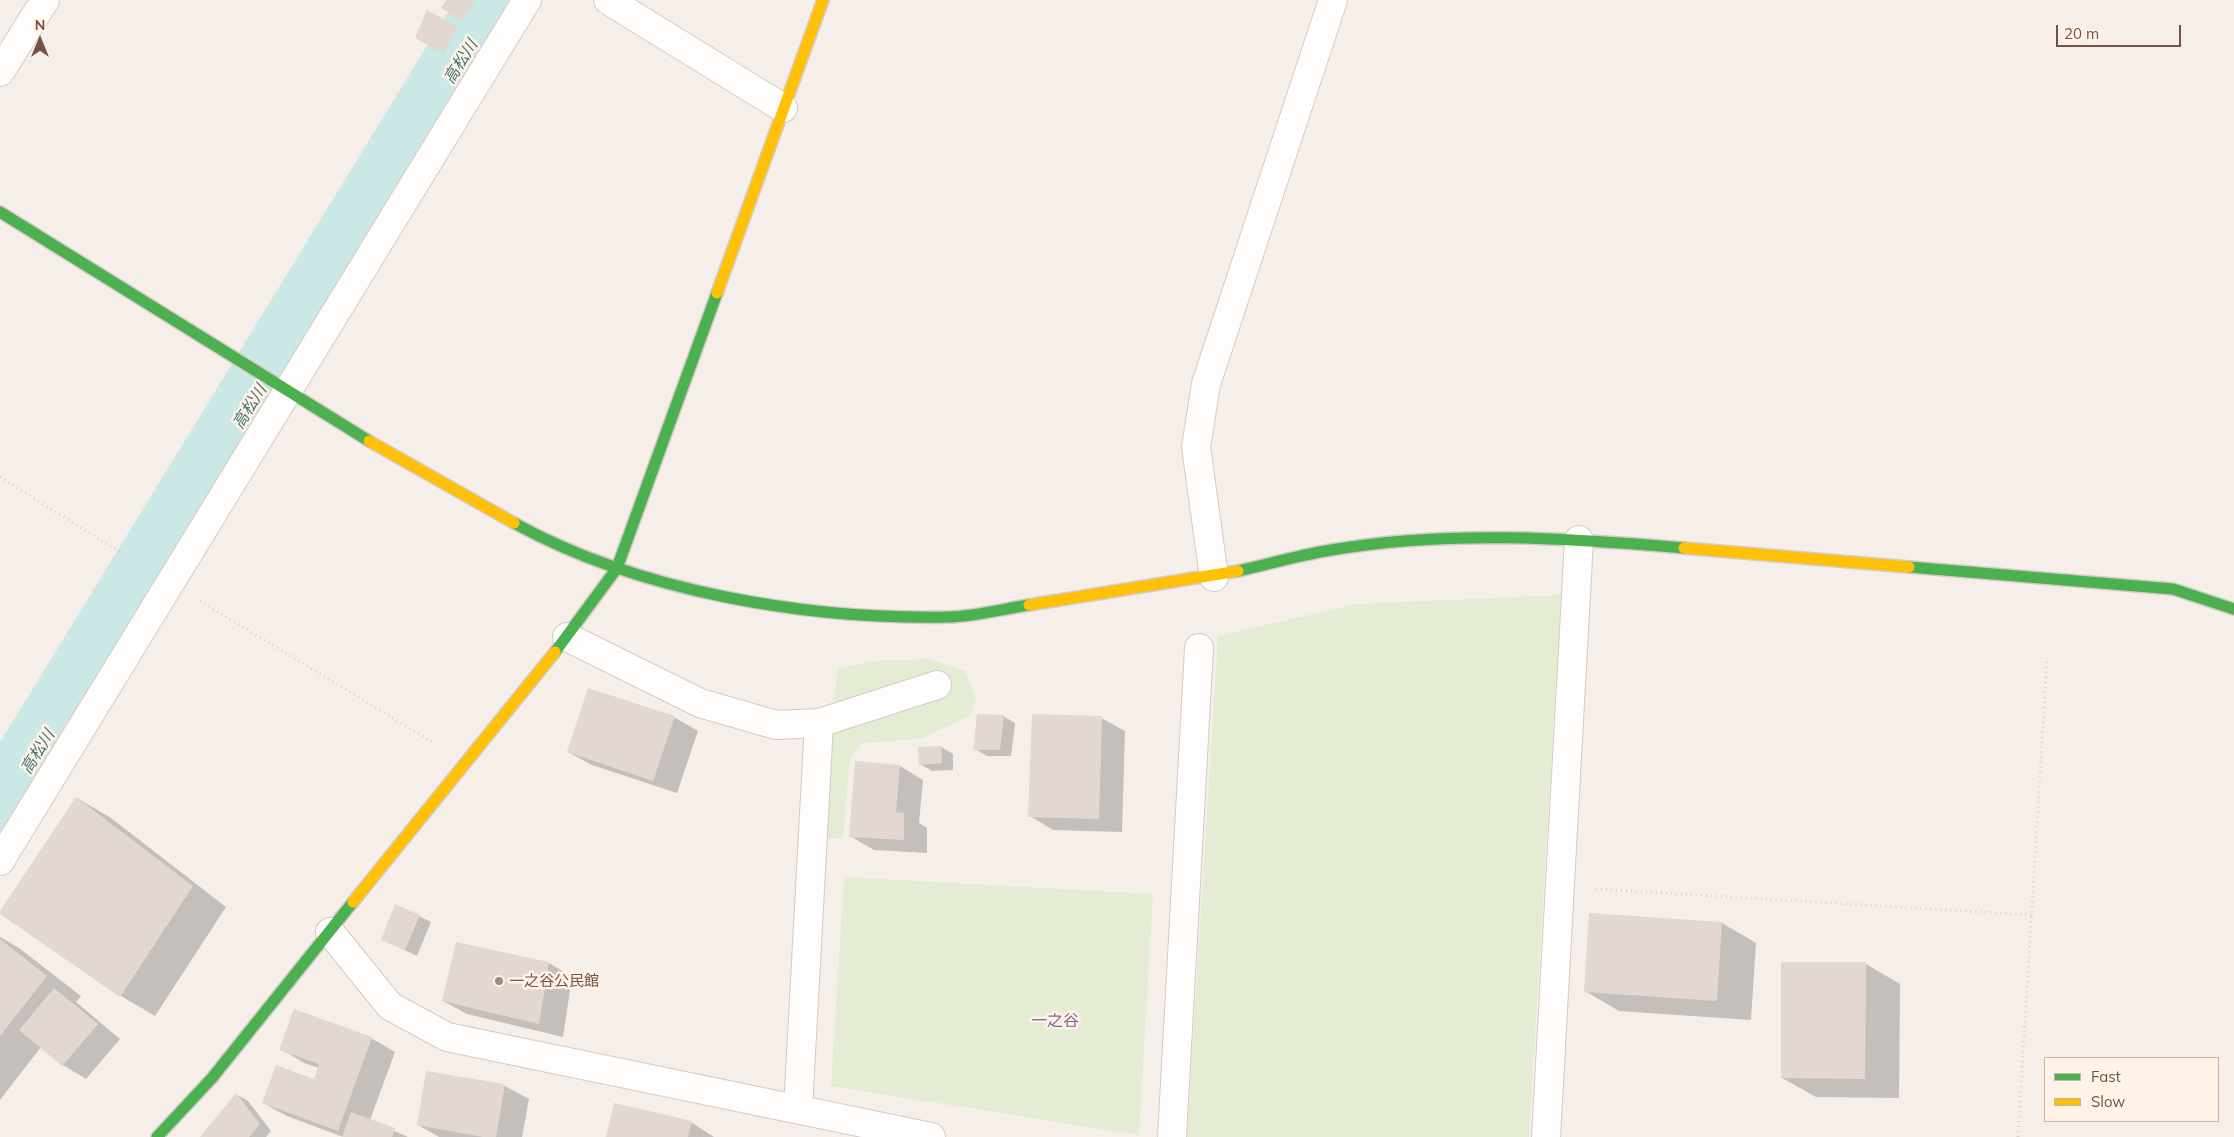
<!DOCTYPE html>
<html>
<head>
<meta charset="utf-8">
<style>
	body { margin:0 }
	#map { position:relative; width:2234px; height:1137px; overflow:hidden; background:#f6efe9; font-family:Mulish,sans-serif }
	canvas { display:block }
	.legend { position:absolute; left:2044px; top:1057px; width:175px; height:65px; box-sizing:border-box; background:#fff3e8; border:1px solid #c7b3a8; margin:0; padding:6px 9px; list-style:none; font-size:15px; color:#735349 }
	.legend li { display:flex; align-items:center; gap:10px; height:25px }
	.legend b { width:25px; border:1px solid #c7b3a8 }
	.north { position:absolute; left:15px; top:15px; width:50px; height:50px; -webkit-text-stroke:4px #fff3e8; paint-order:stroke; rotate:0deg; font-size:14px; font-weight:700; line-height:20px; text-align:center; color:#735349 }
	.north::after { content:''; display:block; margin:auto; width:18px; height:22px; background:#735349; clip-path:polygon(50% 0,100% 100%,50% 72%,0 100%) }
	.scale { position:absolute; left:2056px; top:25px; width:125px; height:22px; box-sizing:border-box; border:2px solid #735349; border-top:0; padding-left:6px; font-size:15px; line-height:18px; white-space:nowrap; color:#735349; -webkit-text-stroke:4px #fff3e8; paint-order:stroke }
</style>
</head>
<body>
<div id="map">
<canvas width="2234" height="1137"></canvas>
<ul class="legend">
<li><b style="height:6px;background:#4caf50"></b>Fast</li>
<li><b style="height:6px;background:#ffc107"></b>Slow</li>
</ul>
<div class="north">N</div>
<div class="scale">20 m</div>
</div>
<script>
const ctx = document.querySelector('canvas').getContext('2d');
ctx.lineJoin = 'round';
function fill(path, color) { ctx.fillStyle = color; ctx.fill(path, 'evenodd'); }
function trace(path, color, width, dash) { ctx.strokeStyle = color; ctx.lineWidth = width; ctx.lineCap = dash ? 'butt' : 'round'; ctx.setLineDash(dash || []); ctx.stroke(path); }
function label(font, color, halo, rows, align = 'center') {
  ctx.font = font + ' Mulish,"Noto Sans JP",sans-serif'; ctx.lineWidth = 5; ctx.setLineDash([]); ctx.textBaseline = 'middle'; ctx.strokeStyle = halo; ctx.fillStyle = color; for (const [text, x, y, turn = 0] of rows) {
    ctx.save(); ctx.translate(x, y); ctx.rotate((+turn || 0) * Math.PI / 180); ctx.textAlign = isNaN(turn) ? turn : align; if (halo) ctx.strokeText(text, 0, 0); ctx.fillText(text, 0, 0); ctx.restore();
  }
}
const green = new Path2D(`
	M 1561,595 L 1529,1137 L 1187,1137 L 1218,636 L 1357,604 Z
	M 927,659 L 965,671 L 976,698 L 970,716 L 920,739 L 863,743 L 850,758 L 843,838 L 822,838 L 828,741 L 838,669 L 870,661 Z
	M 844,877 L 1153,894 L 1139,1135 L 831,1086 Z`);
const shadow = new Path2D(`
	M 448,0 L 507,0 L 486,33 L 443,8 Z
	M 428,12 L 469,35 L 456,59 L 416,37 Z
	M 1003,716 L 1015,723 L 1011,756 L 987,756 L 975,749 Z
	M 674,717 L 698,731 L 677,793 L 592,765 L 568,752 Z
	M 1101,718 L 1125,731 L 1122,832 L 1053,830 L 1030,816 Z
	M 941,747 L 953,754 L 953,770 L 932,771 L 920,764 Z
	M 900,766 L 923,780 L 919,823 L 927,828 L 927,853 L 874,850 L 850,836 Z
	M 77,798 L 111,818 L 226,907 L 155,1016 L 121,996 L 0,913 Z
	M 419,916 L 431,922 L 417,956 L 382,939 Z
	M 1722,923 L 1756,943 L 1751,1020 L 1619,1011 L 1585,991 Z
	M 0,937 L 19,948 L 81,996 L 76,1002 L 120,1039 L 86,1079 L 63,1065 L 41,1047 L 0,1100 Z
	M 549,963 L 572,977 L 563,1037 L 467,1014 L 443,1001 Z
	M 1866,964 L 1900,984 L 1899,1098 L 1816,1097 L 1782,1078 Z
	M 371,1038 L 395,1052 L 370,1120 L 408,1137 L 343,1137 L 287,1116 L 263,1103 L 315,1081 L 319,1068 L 304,1063 L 281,1049 Z
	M 427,1072 L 505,1086 L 529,1099 L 522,1137 L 439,1137 L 418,1125 Z
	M 236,1094 L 248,1101 L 271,1131 L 266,1137 L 202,1137 Z
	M 691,1122 L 714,1137 L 608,1137 Z`);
const river = new Path2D(`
	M 0,814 L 499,0`);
const building = new Path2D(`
	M 446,0 L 475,0 L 462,21 L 441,8 Z
	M 427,10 L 458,27 L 444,53 L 415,38 Z
	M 588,688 L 675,716 L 653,781 L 567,752 Z
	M 977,714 L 1004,715 L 1000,750 L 973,750 Z
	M 1032,714 L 1102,716 L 1099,819 L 1028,817 Z
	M 941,746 L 942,763 L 919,765 L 918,747 Z
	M 855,761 L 900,765 L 896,812 L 904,813 L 904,840 L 849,837 Z
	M 76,797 L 193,886 L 120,997 L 0,914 L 0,911 Z
	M 395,904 L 420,915 L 405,950 L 381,940 Z
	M 1589,913 L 1722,922 L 1717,1001 L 1584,992 Z
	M 0,939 L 47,976 L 0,1036 Z
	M 456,942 L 549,962 L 539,1024 L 442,1001 Z
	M 1781,962 L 1866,962 L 1865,1079 L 1781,1078 Z
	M 54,988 L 98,1024 L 62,1066 L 19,1030 Z
	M 294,1009 L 372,1037 L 338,1131 L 262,1103 L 276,1065 L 314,1079 L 319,1064 L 279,1050 Z
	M 426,1071 L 505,1084 L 496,1137 L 483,1137 L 417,1125 Z
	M 236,1093 L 260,1124 L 249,1137 L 200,1137 Z
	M 614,1103 L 692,1121 L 688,1137 L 606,1137 Z
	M 351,1112 L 395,1128 L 392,1137 L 342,1137 Z`);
const path = new Path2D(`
	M 0,477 L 139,564
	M 200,601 L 434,743
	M 1596,889 L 2032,915
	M 2018,1137 L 2047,659`);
const street = new Path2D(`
	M 608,0 L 783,108
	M 0,72 L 45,0
	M 1214,577 L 1196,447 L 1206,384 L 1333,0
	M 567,637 L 700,703 L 776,725 L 819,723 L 798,1109
	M 819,723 L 937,685
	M 0,861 L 527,0
	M 330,932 L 390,1006 L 447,1037 L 931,1137
	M 1172,1137 L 1199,648
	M 1546,1137 L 1579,540`);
const fast = new Path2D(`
	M 0,212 L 369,441
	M 514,523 C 639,592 808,620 950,617 C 976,616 1003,609 1029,605
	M 1909,567 L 2173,589 L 2234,609
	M 1238,571 C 1269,564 1300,555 1331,550 C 1447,530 1568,538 1684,548
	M 555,652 L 617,568 L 717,293
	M 157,1137 L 212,1078 L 353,902`);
const slow = new Path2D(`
	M 717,293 L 823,0
	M 369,441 L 514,523
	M 1684,548 L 1909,567
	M 1029,605 L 1238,571
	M 353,902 L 555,652`);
const markers = [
	[499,981,5,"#a18a81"]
];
const poiNames = [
	["一之谷公民館",509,981]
];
const waterNames = [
	["高松川",461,62,-58],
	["高松川",250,407,-58],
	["高松川",38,752,-58]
];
const neighbourhoodNames = [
	["一之谷",1055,1021]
];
fill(green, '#e4ecd3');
fill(shadow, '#0003');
trace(river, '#cbe7e6', 75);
fill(building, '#e2d7d1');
trace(street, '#d4cac6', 30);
trace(fast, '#d5cbc6', 14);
trace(slow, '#d5cbc6', 14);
trace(path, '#d9cfcc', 3, [1, 4]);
trace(street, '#fefdfc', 28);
trace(fast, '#4caf50', 11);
trace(slow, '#ffc107', 11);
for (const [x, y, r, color] of markers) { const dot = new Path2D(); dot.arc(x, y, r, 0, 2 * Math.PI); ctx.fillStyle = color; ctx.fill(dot); trace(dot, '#fff3e8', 2); }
label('15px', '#735349', '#fff3e8', poiNames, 'left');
label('italic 16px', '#3d7678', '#fff3e8', waterNames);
label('16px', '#806596', '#fff3e8', neighbourhoodNames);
</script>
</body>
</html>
